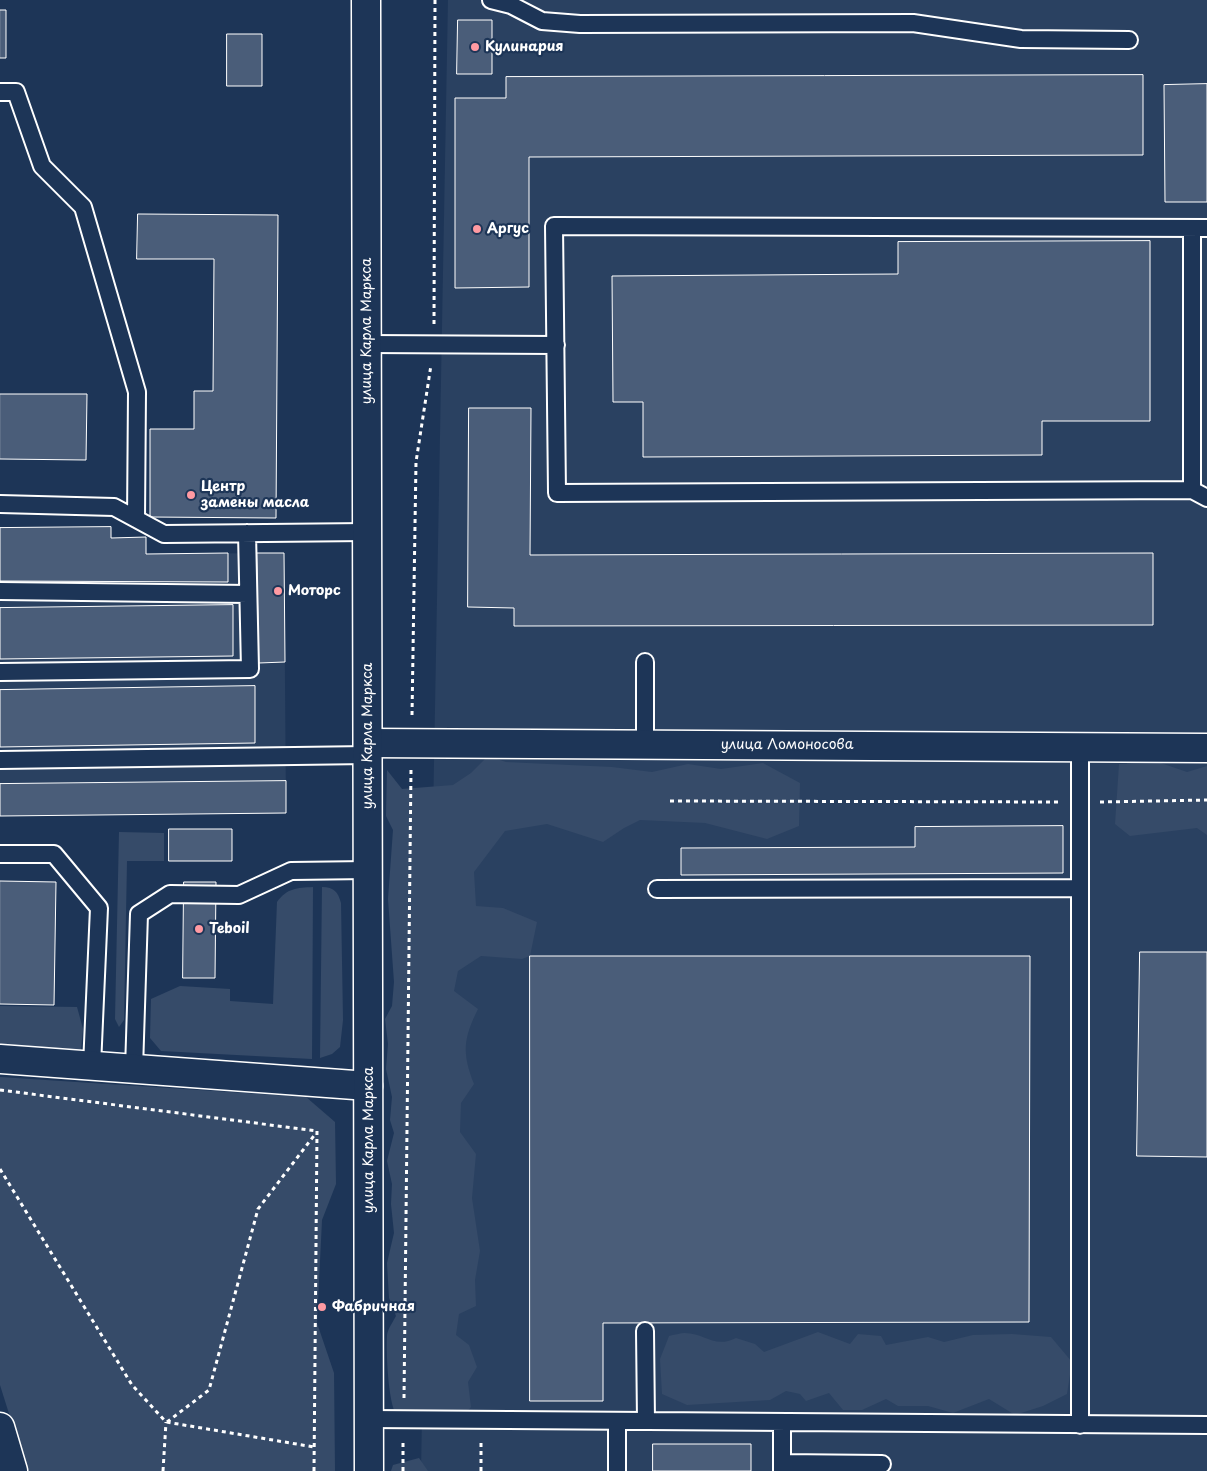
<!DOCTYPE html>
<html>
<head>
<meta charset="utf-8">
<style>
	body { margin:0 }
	canvas { display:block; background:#1d3557 }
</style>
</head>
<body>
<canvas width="1207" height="1471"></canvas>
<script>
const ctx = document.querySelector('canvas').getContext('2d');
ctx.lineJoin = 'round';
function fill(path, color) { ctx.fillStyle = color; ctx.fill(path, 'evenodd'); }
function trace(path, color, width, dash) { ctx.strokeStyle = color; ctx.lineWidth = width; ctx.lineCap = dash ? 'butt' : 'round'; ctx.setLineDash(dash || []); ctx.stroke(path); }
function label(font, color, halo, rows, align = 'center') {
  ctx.font = font + ' "Playpen Sans",sans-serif'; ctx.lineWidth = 4.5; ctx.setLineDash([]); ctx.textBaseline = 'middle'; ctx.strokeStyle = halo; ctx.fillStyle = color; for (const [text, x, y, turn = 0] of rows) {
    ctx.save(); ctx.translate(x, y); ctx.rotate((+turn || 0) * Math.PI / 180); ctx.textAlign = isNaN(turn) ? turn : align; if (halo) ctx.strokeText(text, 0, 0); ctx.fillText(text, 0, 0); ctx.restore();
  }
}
const built = new Path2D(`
	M 448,0 L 1207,0 L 1207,1471 L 421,1471 Z
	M 111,527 L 112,538 L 146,537 L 147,554 L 284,553 L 286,813 L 0,816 L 0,528 Z`);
const green = new Path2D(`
	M 488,756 L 506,762 L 612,767 L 652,772 L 688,764 L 721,769 L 763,763 L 800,783 L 799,826 L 767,839 L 705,823 L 640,820 L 624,828 L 603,842 L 547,824 L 505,831 L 474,872 L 476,906 L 503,908 L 537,922 L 530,956 L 522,959 L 481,956 L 458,971 L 454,991 L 478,1009 C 463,1039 462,1053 474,1084 L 461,1103 L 460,1132 L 476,1154 L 472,1198 L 480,1251 L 475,1280 L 476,1306 L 459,1314 L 456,1335 L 469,1345 L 477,1367 L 468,1382 L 471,1407 L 455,1426 C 437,1427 415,1431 399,1419 C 388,1410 386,1352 387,1336 C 387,1330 393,1322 396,1316 L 389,1298 L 387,1263 L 394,1233 L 391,1204 L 392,1184 L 387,1161 L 394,1133 L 390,1120 L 392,1097 L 386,1069 L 388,1044 L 385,1019 L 392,1006 L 394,982 L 388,899 L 393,830 L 386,816 L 387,770 L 402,789 L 453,785 L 471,773 Z
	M 1155,761 L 1187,772 L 1207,766 L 1207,835 L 1197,828 L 1130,836 L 1115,824 L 1119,764 Z
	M 119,832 L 164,833 L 164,861 L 127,861 L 124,1020 L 119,1027 L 115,1019 Z
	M 313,887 L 312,1059 L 161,1051 L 150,1038 L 151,999 L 180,986 L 230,989 L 230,1001 L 273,1004 L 277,902 C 287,888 297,888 313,887 Z
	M 322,887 C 334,887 338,892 341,903 L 343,1020 L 340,1047 L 332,1054 L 320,1058 Z
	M 0,1006 L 77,1007 L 83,1029 L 81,1050 L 0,1044 Z
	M 0,1077 L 306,1097 L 335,1122 L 336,1184 L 322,1220 L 317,1323 L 334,1373 L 335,1471 L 27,1471 L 0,1385 Z
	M 818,1332 L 850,1344 L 858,1334 L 881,1336 L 886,1345 L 928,1337 L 944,1342 L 973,1335 L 1012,1334 L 1051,1337 L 1072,1362 L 1067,1394 L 1043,1406 L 1015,1415 L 989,1399 L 953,1413 L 928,1406 L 898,1406 L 886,1399 L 862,1410 L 843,1410 L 829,1393 L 806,1401 L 800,1394 L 786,1391 L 770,1400 L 687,1405 L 662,1394 L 660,1359 L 669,1336 C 674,1335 680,1333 685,1333 C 705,1333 714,1349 736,1338 L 755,1344 L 764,1352 Z
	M 419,1458 L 428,1471 L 391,1471 L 393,1465 Z`);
const building = new Path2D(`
	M 0,10 L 6,10 L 6,58 L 0,58 Z
	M 458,20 L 492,20 L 492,74 L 457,74 Z
	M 227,34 L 262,34 L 262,86 L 227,86 Z
	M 1143,75 L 1143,155 L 529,157 L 529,287 L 455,288 L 455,98 L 506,98 L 506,77 Z
	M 1207,84 L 1207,202 L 1165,202 L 1164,85 Z
	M 138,214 L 278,215 L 276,518 L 150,517 L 150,429 L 194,429 L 194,391 L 213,391 L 214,259 L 137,259 Z
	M 1150,241 L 1150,421 L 1042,421 L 1042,455 L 643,457 L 643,402 L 613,402 L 612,276 L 898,274 L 898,242 Z
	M 0,394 L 87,394 L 86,460 L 0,459 Z
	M 469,408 L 531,408 L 530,555 L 1153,553 L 1153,625 L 514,626 L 514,608 L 468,607 Z
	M 111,527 L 111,538 L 146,537 L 146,554 L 228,553 L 228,582 L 0,581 L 0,528 Z
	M 257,553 L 284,553 L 285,662 L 259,663 Z
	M 233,605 L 233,656 L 0,659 L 0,608 Z
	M 255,686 L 255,743 L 0,747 L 0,690 Z
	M 286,781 L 286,813 L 0,816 L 0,784 Z
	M 1063,826 L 1063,873 L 681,875 L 681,848 L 915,847 L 915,827 Z
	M 169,829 L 232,829 L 232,861 L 169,861 Z
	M 0,881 L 56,882 L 54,1005 L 0,1004 Z
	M 184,882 L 216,882 L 215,978 L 183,978 Z
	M 1140,952 L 1207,952 L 1207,1157 L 1137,1156 Z
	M 530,956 L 1030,956 L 1029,1322 L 603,1323 L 603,1401 L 530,1401 Z
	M 653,1444 L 751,1444 L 751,1471 L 653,1471 Z`);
const path = new Path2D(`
	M 434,324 L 435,0
	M 412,715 L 416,462 L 431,365
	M 670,801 L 1059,802
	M 1100,802 L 1207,800
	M 0,1090 L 317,1131
	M 0,1169 L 132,1385 L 166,1422 L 314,1447
	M 404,1398 L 411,769
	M 167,1422 L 209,1390 L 258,1209 L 316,1133
	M 163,1471 L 166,1422
	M 314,1471 L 317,1131
	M 403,1471 L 403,1439
	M 481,1471 L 481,1442`);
const service = new Path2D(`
	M 491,0 L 511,5 L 542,21 L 580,24 L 913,23 L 1021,39 L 1129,40
	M 0,92 L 16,92 L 42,166 L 83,207 L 137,392 L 136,519
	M 1192,228 L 1192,490 L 557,493 L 554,226 L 1207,228
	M 367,344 L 556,345
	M 1192,490 L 1207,498
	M 0,504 L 114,507 L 164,534 L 367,532
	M 0,591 L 248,594
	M 0,672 L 250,669 L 247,533
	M 645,744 L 645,662
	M 1080,747 L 1080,1425
	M 0,760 L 368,755
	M 0,854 L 54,854 L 99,908 L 92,1066
	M 657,889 L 1080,888
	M 134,1069 L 139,914 L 170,894 L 239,895 L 291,871 L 368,870
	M 645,1331 L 646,1421
	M 369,1419 L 1207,1425
	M 617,1421 L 617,1471
	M 782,1463 L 882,1464
	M 782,1471 L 782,1422`);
const minor = new Path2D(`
	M 368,743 L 1207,748
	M 0,1059 L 368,1086
	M 0,1427 L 13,1471`);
const primary = new Path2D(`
	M 366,0 L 369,1471`);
const markers = [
	[475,47,5,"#ff9aa2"],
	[477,229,5,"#ff9aa2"],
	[191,495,5,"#ff9aa2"],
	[278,591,5,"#ff9aa2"],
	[199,929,5,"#ff9aa2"],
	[322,1307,5,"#ff9aa2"]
];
const poiNames = [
	["Кулинария",485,47],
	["Аргус",487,229],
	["Центр",201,487],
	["замены масла",201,503],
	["Моторс",288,591],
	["Teboil",209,929],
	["Фабричная",332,1307]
];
const streetNames = [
	["улица Карла Маркса",367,331,-90],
	["улица Карла Маркса",368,736,-90],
	["улица Ломоносова",787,745],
	["улица Карла Маркса",369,1140,-90]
];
fill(built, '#2a4161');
fill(green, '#364b69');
fill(building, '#4a5d79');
trace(building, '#fff', 1);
trace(service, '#fff', 20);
trace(minor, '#fff', 31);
trace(primary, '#fff', 31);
trace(path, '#fff', 3, [4, 4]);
trace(service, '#1d3557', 16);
trace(minor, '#1d3557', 28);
trace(primary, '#1d3557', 28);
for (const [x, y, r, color] of markers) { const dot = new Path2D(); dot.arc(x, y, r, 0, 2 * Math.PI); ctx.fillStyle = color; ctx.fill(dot); trace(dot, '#1d3557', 2); }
label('bold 14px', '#fff', '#1d3557', poiNames, 'left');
label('14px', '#fff', '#1d3557', streetNames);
</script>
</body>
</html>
